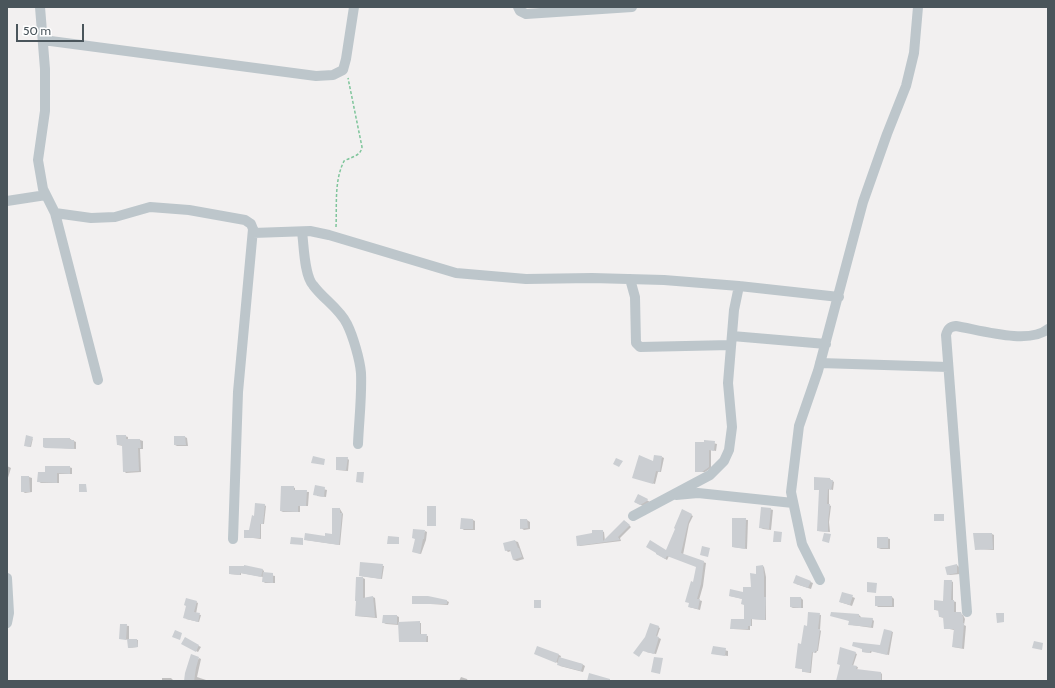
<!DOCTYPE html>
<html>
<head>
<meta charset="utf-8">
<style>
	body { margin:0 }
	#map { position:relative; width:1055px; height:688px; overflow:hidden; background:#f2f0f0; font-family:Cabin,sans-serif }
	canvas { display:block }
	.frame { position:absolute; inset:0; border:8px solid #4a555b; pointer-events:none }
	.scale { position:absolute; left:16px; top:24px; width:68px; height:18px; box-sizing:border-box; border:2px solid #4a555b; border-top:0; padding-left:5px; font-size:12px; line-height:14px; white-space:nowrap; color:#4a555b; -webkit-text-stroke:3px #fff; paint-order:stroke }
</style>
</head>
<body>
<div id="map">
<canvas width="1055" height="688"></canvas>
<div class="frame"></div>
<div class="scale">50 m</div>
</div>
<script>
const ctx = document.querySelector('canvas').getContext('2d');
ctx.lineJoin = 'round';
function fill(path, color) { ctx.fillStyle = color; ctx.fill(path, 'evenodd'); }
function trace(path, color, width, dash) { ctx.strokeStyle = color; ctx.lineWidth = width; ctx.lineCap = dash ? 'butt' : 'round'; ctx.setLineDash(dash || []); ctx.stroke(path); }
const shadow = new Path2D(`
	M 125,436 L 128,437 L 128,440 L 140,440 L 143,441 L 143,449 L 140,449 L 141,472 L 126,473 L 124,471 L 123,446 L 118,445 Z
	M 185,437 L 187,438 L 188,446 L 177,446 L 175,445 Z
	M 33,438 L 31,447 L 26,446 Z
	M 70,439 L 76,442 L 76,449 L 46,447 Z
	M 705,441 L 717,444 L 716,451 L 711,450 L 711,468 L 705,472 L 698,472 L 696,471 Z
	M 662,457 L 664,458 L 661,472 L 658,472 L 655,484 L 635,478 Z
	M 347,458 L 349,460 L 348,471 L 337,470 Z
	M 7,466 L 11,468 L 7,481 Z
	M 69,467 L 72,468 L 72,474 L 59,474 L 59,483 L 41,483 L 38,481 L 46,473 Z
	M 22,477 L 29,477 L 32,478 L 32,492 L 25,493 L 22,491 Z
	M 815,478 L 830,479 L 834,482 L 833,490 L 829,489 L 829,505 L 831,506 L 829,522 L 830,532 L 818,531 L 820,490 L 815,490 Z
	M 293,487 L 295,488 L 295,491 L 309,492 L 308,506 L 300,506 L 300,512 L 283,512 L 281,511 Z
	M 316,487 L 327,490 L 326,497 L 317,496 Z
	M 638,495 L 650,502 L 643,506 L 635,502 Z
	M 264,505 L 266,506 L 264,524 L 261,524 L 261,539 L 245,537 L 250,531 L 255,517 Z
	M 340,509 L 343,514 L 340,545 L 306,540 L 326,537 L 333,535 Z
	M 770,509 L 773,510 L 771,530 L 763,529 L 761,528 Z
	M 683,511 L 693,516 L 689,524 L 683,555 L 706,563 L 703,586 L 699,600 L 702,601 L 700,610 L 689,607 L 697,566 L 669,556 L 667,560 L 657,554 L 667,552 Z
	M 733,519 L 748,520 L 747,549 L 733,547 Z
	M 473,520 L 475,521 L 475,530 L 464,530 L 461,528 Z
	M 521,520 L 527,520 L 530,522 L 530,529 L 524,530 L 521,528 Z
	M 626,522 L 631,527 L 620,538 L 621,541 L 580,546 L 578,545 L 602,531 L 604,532 L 605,541 Z
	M 425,531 L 427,532 L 426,540 L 421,554 L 415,552 Z
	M 992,534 L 994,535 L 994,550 L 976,549 Z
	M 887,538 L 890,539 L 890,549 L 881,549 L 878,548 Z
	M 515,541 L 518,542 L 524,559 L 517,561 L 514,560 L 511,551 L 508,552 L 506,550 Z
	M 361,563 L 384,566 L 382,579 L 361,576 Z
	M 957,565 L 959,567 L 960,574 L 950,575 L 947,574 Z
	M 245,566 L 263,570 L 264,571 L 264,574 L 275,576 L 275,583 L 265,583 L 263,581 L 263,577 L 241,573 L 241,575 L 230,574 L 245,567 Z
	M 763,566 L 764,567 L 766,577 L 766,620 L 752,619 L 752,626 L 750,626 L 750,630 L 733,629 L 731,628 L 744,620 L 745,605 L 743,599 L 730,596 L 744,594 L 752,588 L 757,575 Z
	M 796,576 L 813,583 L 811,589 L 796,584 Z
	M 363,578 L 365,579 L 365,598 L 373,597 L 375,598 L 377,618 L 356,616 Z
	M 951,581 L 953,582 L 953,601 L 956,602 L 956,613 L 963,615 L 965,619 L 964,625 L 966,626 L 964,649 L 953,647 L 954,630 L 945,628 L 944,618 L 940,617 L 940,611 L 935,610 L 944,602 Z
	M 843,593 L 855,598 L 852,606 L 840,602 Z
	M 876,597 L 892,597 L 894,599 L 894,607 L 878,607 L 876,605 Z
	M 791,598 L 801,598 L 803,600 L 803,608 L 793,608 L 791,607 Z
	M 447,601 L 449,602 L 448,605 L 413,603 Z
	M 196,602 L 198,603 L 196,614 L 201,615 L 199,622 L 186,619 Z
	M 809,613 L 821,615 L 820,630 L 821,631 L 818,651 L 817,651 L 816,653 L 813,652 L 811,673 L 804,672 L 803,671 L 803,669 L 796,668 L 808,627 Z
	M 831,613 L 859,615 L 861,617 L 861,618 L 872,619 L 874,621 L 873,628 L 852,625 L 850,621 Z
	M 397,616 L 399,617 L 399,623 L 421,623 L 421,635 L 428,636 L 428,642 L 401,642 L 399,625 L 386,624 L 384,623 Z
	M 121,625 L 129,626 L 129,640 L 138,640 L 138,647 L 129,648 L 128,640 L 120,638 Z
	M 658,627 L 660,628 L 657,637 L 661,639 L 656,654 L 646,652 Z
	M 885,630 L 893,632 L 889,655 L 872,651 L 871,653 L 863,652 L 881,646 Z
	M 185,639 L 201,647 L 198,652 L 183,644 Z
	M 538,647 L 559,655 L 561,656 L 560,659 L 582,664 L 585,666 L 583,672 L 560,666 L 558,663 L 538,655 Z
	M 714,647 L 728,651 L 728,656 L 715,654 Z
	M 855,653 L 857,654 L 853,666 L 858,667 L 857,670 L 881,673 L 882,674 L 882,681 L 838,681 Z
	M 199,658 L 201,659 L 197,677 L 209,681 L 185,681 Z
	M 461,677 L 467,679 L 468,681 L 459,681 Z
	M 162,678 L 171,678 L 174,681 L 162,681 Z`);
const building = new Path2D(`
	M 26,435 L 33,437 L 30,447 L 24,446 Z
	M 116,435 L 126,435 L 126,439 L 140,439 L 141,448 L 138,448 L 139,471 L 123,472 L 122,445 L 117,445 Z
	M 174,436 L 185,436 L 186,445 L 174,445 Z
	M 43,438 L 70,438 L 70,440 L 74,440 L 74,449 L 45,448 L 43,447 Z
	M 704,440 L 715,441 L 714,451 L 709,450 L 709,467 L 702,472 L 695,472 L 695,442 L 704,442 Z
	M 639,455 L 653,461 L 654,455 L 662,456 L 660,472 L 656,471 L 653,484 L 632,478 Z
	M 313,456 L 325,459 L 324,465 L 311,463 Z
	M 336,457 L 348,457 L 346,470 L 336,470 Z
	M 616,458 L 623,461 L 619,467 L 613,464 Z
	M 45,466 L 70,466 L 70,474 L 57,473 L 57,483 L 37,482 L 38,472 L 45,472 Z
	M 357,472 L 364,472 L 363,483 L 356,482 Z
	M 21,476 L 29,476 L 30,492 L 21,492 Z
	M 814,477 L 830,478 L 830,480 L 833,480 L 831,490 L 828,489 L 827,504 L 830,504 L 828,521 L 828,532 L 817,531 L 819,490 L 814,490 Z
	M 79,484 L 86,484 L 87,492 L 79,492 Z
	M 315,485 L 325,487 L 324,497 L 313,495 Z
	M 281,486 L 294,486 L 294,490 L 307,490 L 306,506 L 298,506 L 298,512 L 280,511 Z
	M 638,494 L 648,499 L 647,501 L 640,505 L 634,502 Z
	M 255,503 L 265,504 L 263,524 L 260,524 L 260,538 L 244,538 L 244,530 L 249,530 L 252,515 L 254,516 Z
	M 427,506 L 436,506 L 436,526 L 427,526 Z
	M 761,507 L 771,508 L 769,529 L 759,528 Z
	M 332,508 L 340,508 L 340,513 L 342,513 L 339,545 L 304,540 L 305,533 L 325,536 L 325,533 L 332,534 Z
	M 682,509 L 692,514 L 688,523 L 681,553 L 704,561 L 701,584 L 697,599 L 700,599 L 698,609 L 688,607 L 689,603 L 685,602 L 691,581 L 693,582 L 696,567 L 667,556 L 665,559 L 656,554 L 656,553 L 646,547 L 650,540 L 666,550 L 675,529 L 674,528 Z
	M 934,514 L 944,514 L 944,521 L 934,521 Z
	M 461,518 L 473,519 L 473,529 L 460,529 Z
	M 732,518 L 746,518 L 745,549 L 732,547 Z
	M 520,519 L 527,519 L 528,528 L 520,529 Z
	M 624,520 L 630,525 L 618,537 L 620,540 L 577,546 L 576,536 L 592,533 L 592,530 L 603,530 L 603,541 Z
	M 413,529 L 425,530 L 424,539 L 423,539 L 420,554 L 412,552 L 415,539 L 412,538 Z
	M 774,531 L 782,532 L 781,542 L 773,542 Z
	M 824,533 L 831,534 L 829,543 L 822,541 Z
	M 973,533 L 992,533 L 993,549 L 975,550 Z
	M 388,536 L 399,537 L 399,544 L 387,544 Z
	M 291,537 L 303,538 L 303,545 L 290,544 Z
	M 877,537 L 888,537 L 888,548 L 877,548 Z
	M 515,540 L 518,548 L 519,548 L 522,557 L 513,560 L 510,550 L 505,551 L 503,543 Z
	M 702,546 L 710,548 L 708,557 L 700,555 Z
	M 360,562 L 383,564 L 381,579 L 359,576 Z
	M 957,564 L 957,573 L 947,575 L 945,567 Z
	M 244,565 L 263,569 L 261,577 L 240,573 L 240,575 L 229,574 L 229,566 L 244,566 Z
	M 763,565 L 764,576 L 764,597 L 766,597 L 765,620 L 751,619 L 751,626 L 748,626 L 748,629 L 730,629 L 731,619 L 744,619 L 744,605 L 741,604 L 742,599 L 729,596 L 730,589 L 743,592 L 743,587 L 751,587 L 750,573 L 756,574 L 756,566 Z
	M 263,572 L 273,573 L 273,583 L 262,582 Z
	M 796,575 L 811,581 L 808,588 L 793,583 Z
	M 356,577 L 363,577 L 363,598 L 373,596 L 375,617 L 355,616 L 356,601 L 355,601 Z
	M 944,580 L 952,580 L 951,600 L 954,600 L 954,612 L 961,612 L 963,617 L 963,623 L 964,623 L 962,648 L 952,647 L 954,629 L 944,629 L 943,617 L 939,617 L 938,610 L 934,610 L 934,600 L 943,601 Z
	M 867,582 L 877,583 L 876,593 L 867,592 Z
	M 842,592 L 853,595 L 850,605 L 839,602 Z
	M 412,596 L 428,596 L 447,600 L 447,604 L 412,604 Z
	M 875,596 L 892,596 L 892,606 L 875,606 Z
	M 790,597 L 801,597 L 801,608 L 790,607 Z
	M 186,598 L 197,601 L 194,612 L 200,613 L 198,622 L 183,618 L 186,606 L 184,605 Z
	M 534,600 L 541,600 L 541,608 L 534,608 Z
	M 808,612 L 820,613 L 818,629 L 820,629 L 817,651 L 815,651 L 815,653 L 812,652 L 810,672 L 802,672 L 802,669 L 795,668 L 798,643 L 801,644 L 804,625 L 807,626 Z
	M 831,612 L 859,614 L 859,617 L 873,618 L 871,627 L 848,625 L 849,621 L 830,616 Z
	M 996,613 L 1004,613 L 1004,622 L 997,623 Z
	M 383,615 L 397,615 L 397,624 L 382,623 Z
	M 420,621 L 420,634 L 427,634 L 426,642 L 399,642 L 398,622 Z
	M 650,623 L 659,626 L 656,636 L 659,637 L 654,654 L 643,651 L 639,657 L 633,653 L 645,637 Z
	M 120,624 L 127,624 L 126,640 L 119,639 Z
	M 884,629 L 892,631 L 887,655 L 870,651 L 870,653 L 862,652 L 862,649 L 852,646 L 853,642 L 880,645 Z
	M 175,630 L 182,633 L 180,640 L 172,637 Z
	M 185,637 L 199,645 L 196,652 L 181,644 Z
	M 127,639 L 137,639 L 138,647 L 128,648 Z
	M 1034,641 L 1043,643 L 1042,650 L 1032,648 Z
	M 537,646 L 559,654 L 556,663 L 534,654 Z
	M 713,646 L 726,648 L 725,656 L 711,654 Z
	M 840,647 L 856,652 L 852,665 L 857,666 L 856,669 L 881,672 L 881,681 L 836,681 L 840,665 L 837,664 Z
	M 191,654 L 199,657 L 196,668 L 194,681 L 184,681 L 185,673 Z
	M 559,657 L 583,664 L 581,671 L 557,665 Z
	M 654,657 L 663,658 L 660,674 L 651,672 Z
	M 589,673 L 610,679 L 610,681 L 587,681 Z`);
const path = new Path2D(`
	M 336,227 C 337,205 334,181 344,161 C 351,157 361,156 362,147 L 348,78`);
const minor = new Path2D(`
	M 40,7 L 45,69 L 45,111 L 38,160 L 43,189 L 55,213 L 98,380
	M 518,7 L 520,11 L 526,14 L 632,7
	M 43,40 L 316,76 L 333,75 L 343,70 L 346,59 L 354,7
	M 7,201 L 46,195
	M 55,213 L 91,218 L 115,217 L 150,207 L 189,210 L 245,220 L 251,224 L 253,229 L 238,392 L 233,539
	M 302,232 C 304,245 304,275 313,285 C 323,299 339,308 347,324 C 353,336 360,360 361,373 C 362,396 359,420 358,444
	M 253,233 L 310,231 L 329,235 L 456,273 L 526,279 L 592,278 L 664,280 L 739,286 L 839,297
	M 630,279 L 635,297 L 636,343 L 640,347 L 731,345
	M 732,336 L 826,344
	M 820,363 L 948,367
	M 676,495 L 698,493 L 793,503
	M 633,516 L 710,475 L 724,461 L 729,450 L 732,427 L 728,383 L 734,310 L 739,286
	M 7,578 L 9,613 L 7,623
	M 820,580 L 802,544 L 791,492 L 799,426 L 818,371 L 863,202 L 887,134 L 906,86 L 914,53 L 918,7
	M 967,612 L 946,335 C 948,328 950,327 956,326 C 980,330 1029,345 1048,329`);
fill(shadow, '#0003');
fill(building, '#cbced2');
trace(path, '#7fc59b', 1.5, [3, 2]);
trace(minor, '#bdc6cb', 10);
</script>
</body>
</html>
